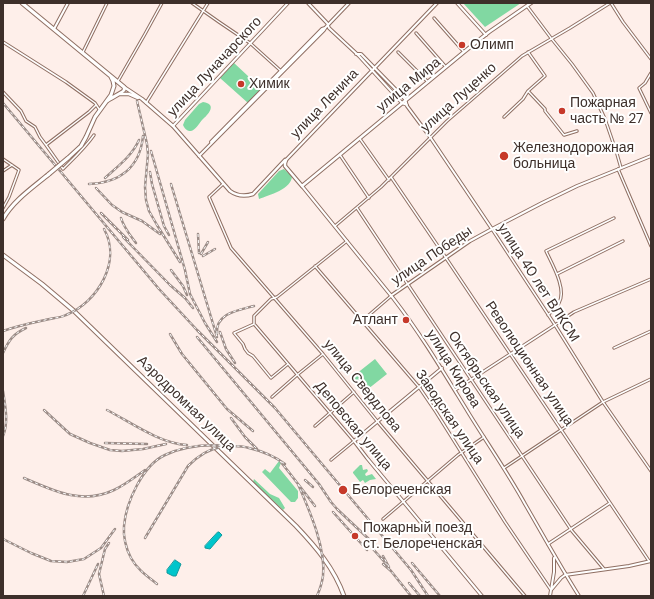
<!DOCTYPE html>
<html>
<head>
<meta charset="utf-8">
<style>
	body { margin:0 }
	#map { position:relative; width:654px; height:599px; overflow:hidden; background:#feefea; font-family:"DM Sans",sans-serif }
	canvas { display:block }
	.frame { position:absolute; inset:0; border:4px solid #3d2f2a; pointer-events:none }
</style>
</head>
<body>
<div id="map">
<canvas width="654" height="599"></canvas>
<div class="frame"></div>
</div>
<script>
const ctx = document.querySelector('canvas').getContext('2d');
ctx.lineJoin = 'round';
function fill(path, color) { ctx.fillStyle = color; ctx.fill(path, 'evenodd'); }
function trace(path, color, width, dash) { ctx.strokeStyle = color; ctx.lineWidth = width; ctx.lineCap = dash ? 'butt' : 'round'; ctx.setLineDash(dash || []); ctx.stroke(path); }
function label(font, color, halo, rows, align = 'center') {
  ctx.font = font + ' "DM Sans",sans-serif'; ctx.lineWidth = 4; ctx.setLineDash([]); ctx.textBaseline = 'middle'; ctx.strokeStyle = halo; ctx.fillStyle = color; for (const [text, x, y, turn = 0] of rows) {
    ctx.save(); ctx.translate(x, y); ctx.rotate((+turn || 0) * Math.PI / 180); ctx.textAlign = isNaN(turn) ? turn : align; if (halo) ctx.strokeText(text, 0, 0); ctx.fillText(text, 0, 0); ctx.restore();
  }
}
const green = new Path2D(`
	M 463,3 L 521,3 L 485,27 Z
	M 234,63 L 262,89 L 248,103 L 220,78 Z
	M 203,102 C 218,104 208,115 202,120 C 199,124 195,130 191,131 C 187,131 185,129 183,125 L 185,120 L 199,104 Z
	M 284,169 L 292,176 C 292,189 269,195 259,199 L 258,194 L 279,171 Z
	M 375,359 L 387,374 L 363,393 L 351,378 Z
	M 279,461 L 281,463 L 279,468 L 298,491 L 298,498 L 295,502 L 291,502 L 262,472 L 265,469 L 270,473 Z
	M 360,465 L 362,465 L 363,470 L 367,469 L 368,471 L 365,474 L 366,476 L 372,474 L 376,479 L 370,480 L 365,483 L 363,480 L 360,482 L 353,473 L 353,472 Z
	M 254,479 L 270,494 L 279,498 L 285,508 L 283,510 L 253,482 Z`);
const water = new Path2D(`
	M 218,532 L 219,532 L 222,535 L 210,549 L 205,548 L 205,546 Z
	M 175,560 L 181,564 L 176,576 L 173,576 L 167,573 L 167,570 Z`);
const minor = new Path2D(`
	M 192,3 L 219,22 L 250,43 L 281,71
	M 611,3 L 623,22 L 651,59
	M 527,6 L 551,38 L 572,64 L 593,93 L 605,119 L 617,154 L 621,168
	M 434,18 L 464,52
	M 416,33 L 445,66
	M 3,42 L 66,82 L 95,103 L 99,109
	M 83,52 L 107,3
	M 398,52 L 428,82
	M 528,52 L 545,76 L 528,91 L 545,109 L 545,111 L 564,135 L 577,131
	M 651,73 L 645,83 L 639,88 L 651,113
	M 118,81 L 145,34 L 162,3
	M 3,92 L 21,111 L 26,121 L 35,127 L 40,137 L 46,145 L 63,169 C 74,158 85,148 94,135
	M 146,103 L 208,3
	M 504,117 L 523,99 L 528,91
	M 360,139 L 389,180
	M 46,145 L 89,112 L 96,105
	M 340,155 L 369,198
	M 3,159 L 19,170 L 9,197 L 3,208
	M 618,169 L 651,246
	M 3,171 L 12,165
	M 391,177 L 446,258 L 649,561
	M 223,184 L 209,197 L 231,248 L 323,354 L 377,421 L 525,596
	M 357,208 L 572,531 L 604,569
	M 335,226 L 381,187 L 447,121 L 522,56 L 570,28 L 610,3
	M 492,229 L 555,325 L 603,402 L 651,471
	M 315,266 L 419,387 L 436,412 L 505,522 L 551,590
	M 557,274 L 623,241
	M 548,315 C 552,311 557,307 559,303 C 567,289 552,264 546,251 L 614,218
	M 362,321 L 391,296
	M 255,325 L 354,441 L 331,460
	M 614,348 L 651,331
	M 288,364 L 271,378 L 253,356 L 248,353 L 245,349 L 243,344 L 234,333 L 254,324 L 254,316 L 271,299 L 277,297 L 347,241
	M 455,390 L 555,325 L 568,316 L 574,312 L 651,279
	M 272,397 L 297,375 L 323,354
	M 315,426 L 354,392
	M 504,468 L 603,402 L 651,379
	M 383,519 L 458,455 L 484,437
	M 548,544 L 610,503`);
const tertiary = new Path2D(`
	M 308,3 L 327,23 L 329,28 L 359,56 L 402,103 L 407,105
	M 457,3 L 486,35
	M 54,29 L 68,3
	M 356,54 L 361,54 L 405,99 L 407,106 L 430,137 L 492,229
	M 173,126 L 288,3
	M 211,142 L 322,29 L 325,28
	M 199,156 L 324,30 L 326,27 L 349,3
	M 286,160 L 437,3
	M 302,186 L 393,298 C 421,334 444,373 468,412 C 487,443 508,473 525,504 C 543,535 560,566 579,596
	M 392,295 L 470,241 L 492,229 L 542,203 L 577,186 L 651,156
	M 442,368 L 354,441 L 367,458 L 482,596
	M 551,590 L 561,578 L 565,575 L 629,566 L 651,561
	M 550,596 L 554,572 L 554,558`);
const secondary = new Path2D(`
	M 124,87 L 142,99 L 173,126 L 230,191 C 237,196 244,197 253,194 L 285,160
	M 120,94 L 129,94 L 138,98
	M 286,160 L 285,163 L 285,166 L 302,186 L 464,52 L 489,32 L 531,3`);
const primary = new Path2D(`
	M 22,3 L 124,87 C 124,88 125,89 124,90 C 124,92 109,99 107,101
	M 68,158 L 81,146 L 86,137 L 95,117 L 111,95 L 114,86 L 113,81 L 111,77
	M 3,219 C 13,201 32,188 49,174
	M 3,255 L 42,284 L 74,311 L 296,526 C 316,547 334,568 344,596`);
const rail = new Path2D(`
	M 137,101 L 147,144 L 148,154 L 145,187 L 146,200 L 149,211 L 157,225 L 180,262
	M 3,103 L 159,289 L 197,330 L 275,408 L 395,551 L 411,570 L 428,596
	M 151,151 L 185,270 L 190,294 L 205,323 L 217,342
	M 150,172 L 152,184 L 164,226 L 169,235
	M 105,178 C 117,167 132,156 139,140
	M 89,184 C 119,183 140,168 143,136
	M 171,184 L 217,337
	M 96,188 L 112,205 L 122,212 L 142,221 L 160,234
	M 101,213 L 128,240
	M 121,218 C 124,228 130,235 136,243
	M 198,234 L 199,253
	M 123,237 L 170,285 L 185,298 L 193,308
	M 201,254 L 208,242
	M 203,256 L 215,249
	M 171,270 L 183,286 L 187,295
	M 3,331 C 17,326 31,323 45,320 C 52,318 60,318 66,315 C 98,302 122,261 104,229
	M 220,332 L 226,349 L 235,363
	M 170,334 L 182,354 L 227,409 L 253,431
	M 217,334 C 215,313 239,310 254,306
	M 197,337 L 319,484 L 331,502 L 337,509 L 372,542
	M 3,353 C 9,340 13,334 26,328
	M 3,391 C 5,405 9,422 3,436
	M 44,410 L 70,434 L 90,443 L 110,450 L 122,451 L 143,449 L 166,444
	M 107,410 C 132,423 159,443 187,445
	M 231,418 L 245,437 L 257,449
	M 105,443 L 147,444
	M 280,461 L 288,471 L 315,506
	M 24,478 C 54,491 82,505 114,490 C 125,485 135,477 145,470
	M 305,480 L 313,487
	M 298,484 C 309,510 326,547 323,576 C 322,583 320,589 317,596
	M 333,512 L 367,550
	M 145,538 L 188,466 C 197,457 208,449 221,447
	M 3,539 L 31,553 L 51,561 L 67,562 L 84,559 L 101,548 L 115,529
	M 365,540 L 389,567 L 383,556
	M 412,563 L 440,596
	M 383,564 L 391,571 L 411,596
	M 409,583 L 420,596
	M 157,584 C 147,576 137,569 131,558 C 126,549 123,536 124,526 C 126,502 143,465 165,455 C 186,445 209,444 231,446 C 237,446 243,446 249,448 C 262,451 274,456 285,464
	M 83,596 L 98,564
	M 104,596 L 99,574 L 105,549 L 109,543`);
const primaryBridge = new Path2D(`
	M 49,174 L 68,158`);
const markers = [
	[462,45,4,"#c6392a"],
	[241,84,4,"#c6392a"],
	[562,111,4,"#c6392a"],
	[504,156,5,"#c6392a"],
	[406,320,4,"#c6392a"],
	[343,490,5,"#c6392a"],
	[355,536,4,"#c6392a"]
];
const poiNames = [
	["Олимп",470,45],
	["Химик",249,84],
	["Пожарная",570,103],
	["часть № 27",570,119],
	["Железнодорожная",513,148],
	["больница",513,164],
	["Атлант",398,320,"right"],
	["Белореченская",352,490],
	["Пожарный поезд",363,528],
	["ст. Белореченская",363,544]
];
const streetNames = [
	["улица Луначарского",215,67,-47],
	["улица Мира",409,85,-39],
	["улица Луценко",459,98,-42],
	["улица Ленина",325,104,-46],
	["улица Победы",432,256,-34],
	["улица 40 лет ВЛКСМ",538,283,57],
	["Революционная улица",529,364,56],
	["улица Кирова",453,369,58],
	["Октябрьская улица",486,385,56],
	["улица Свердлова",362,386,51],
	["Аэродромная улица",186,404,44],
	["Заводская улица",449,417,56],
	["Деповская улица",353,426,50]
];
fill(green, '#81d8a2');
fill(water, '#00c5cb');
trace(water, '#12989b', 1);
trace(minor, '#8f6f63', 3.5);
trace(tertiary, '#8f6f63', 4);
trace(secondary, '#8f6f63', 4.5);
trace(primary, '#8f6f63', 5);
trace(minor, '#fff', 1.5);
trace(tertiary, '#fff', 2);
trace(secondary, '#fff', 2.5);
trace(primary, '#fff', 3);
trace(rail, '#9b8c87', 2.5);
trace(rail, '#fff', 1, [3]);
trace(primaryBridge, '#8f6f63', 5, []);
trace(primaryBridge, '#fff', 3);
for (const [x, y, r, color] of markers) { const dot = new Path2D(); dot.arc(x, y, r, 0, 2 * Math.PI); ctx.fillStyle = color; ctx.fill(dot); trace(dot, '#fff', 1.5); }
label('14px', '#3d2f2a', '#fff', poiNames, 'left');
label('14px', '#3d2f2a', '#fff', streetNames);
</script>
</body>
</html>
